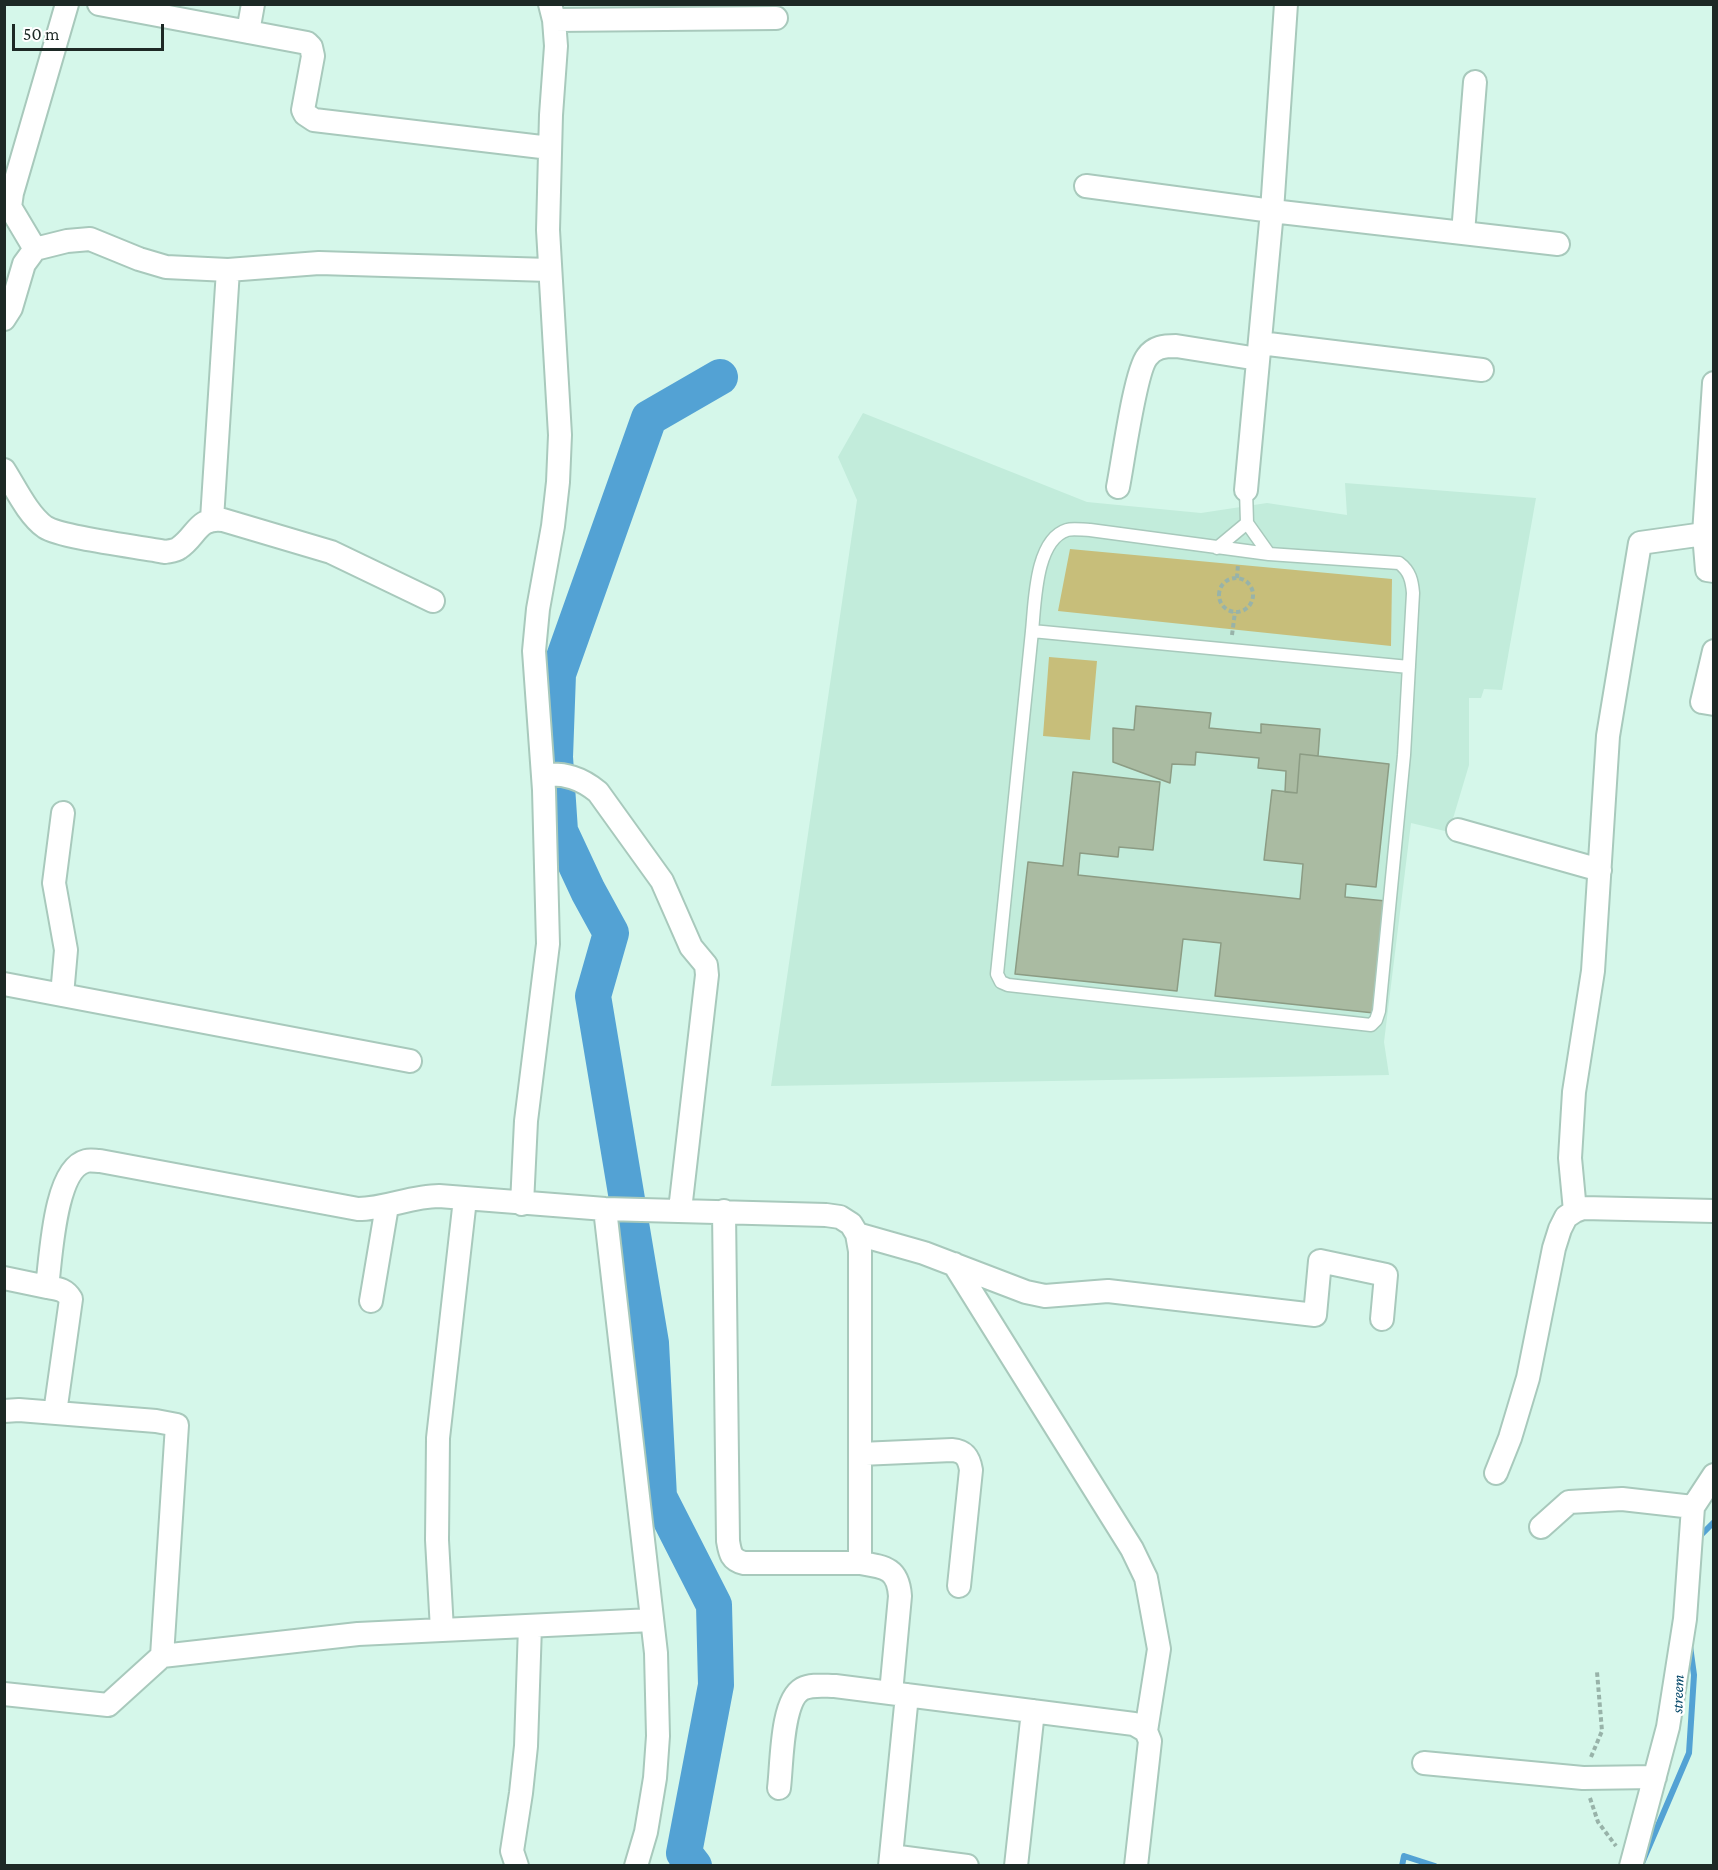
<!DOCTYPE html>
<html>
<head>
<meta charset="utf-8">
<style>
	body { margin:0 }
	#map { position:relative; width:1718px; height:1870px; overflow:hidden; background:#d5f7ea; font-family:"Crimson Pro",serif }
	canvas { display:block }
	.frame { position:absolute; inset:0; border:6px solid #1d2925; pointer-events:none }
	.scale { position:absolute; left:12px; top:24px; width:152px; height:27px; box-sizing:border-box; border:3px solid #1d2925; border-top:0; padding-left:8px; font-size:18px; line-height:21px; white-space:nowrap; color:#1d2925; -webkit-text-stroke:4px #fff; paint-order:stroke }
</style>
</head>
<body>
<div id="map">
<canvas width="1718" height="1870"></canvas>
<div class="frame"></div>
<div class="scale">50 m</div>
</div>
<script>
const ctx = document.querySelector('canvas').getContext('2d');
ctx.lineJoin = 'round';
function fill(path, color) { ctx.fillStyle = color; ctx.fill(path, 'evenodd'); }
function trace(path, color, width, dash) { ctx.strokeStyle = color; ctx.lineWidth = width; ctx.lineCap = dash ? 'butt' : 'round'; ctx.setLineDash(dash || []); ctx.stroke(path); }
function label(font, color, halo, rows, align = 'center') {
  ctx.font = font + ' "Crimson Pro",serif'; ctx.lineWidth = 5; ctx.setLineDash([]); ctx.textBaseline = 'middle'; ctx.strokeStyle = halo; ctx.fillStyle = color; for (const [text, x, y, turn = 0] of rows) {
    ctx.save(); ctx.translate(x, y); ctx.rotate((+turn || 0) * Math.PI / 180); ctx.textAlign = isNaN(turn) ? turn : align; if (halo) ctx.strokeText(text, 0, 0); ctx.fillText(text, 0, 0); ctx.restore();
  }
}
const built = new Path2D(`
	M 863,413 L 1087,502 L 1201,513 L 1267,503 L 1347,515 L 1345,483 L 1536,498 L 1502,690 L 1484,689 L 1481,698 L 1469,698 L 1469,765 L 1449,832 L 1411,823 L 1384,1042 L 1389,1075 L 771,1086 L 857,500 L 838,457 Z`);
const green = new Path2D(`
	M 1070,549 L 1392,579 L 1391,646 L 1058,611 Z
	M 1049,657 L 1097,661 L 1090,740 L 1043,736 Z`);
const stream = new Path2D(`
	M 1697,1539 L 1714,1522
	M 1642,1863 L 1689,1753 L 1694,1675 L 1690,1646
	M 1402,1866 L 1404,1856 L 1435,1866`);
const river = new Path2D(`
	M 694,1866 L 684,1853 L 716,1685 L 714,1605 L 659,1497 L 651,1343 L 593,996 L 611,933 L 588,891 L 560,831 L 555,757 L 558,674 L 649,418 L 720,377`);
const building = new Path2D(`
	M 1136,706 L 1211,713 L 1209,728 L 1261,733 L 1261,724 L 1320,729 L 1318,756 L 1300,754 L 1297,793 L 1285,792 L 1286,771 L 1258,768 L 1259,758 L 1196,752 L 1195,765 L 1172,764 L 1170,783 L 1113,762 L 1113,728 L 1134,730 Z
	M 1300,754 L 1389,764 L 1376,887 L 1346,884 L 1345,897 L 1386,901 L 1374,1013 L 1215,996 L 1221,943 L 1183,939 L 1177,991 L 1015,974 L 1028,862 L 1063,866 L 1073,772 L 1160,782 L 1153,850 L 1119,847 L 1118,857 L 1080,853 L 1078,875 L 1300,899 L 1303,864 L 1264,860 L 1272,790 L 1297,793 Z`);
const path = new Path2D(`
	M 1237,578 L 1238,564
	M1219 595a17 17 0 1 1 34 0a17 17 0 1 1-34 0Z
	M 1232,635 L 1235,612
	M 1591,1757 L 1602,1731 L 1597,1672
	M 1590,1798 L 1598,1822 L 1616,1846`);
const service = new Path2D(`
	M 1217,548 L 1247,523
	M 1269,554 L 1090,530 C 1083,530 1073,528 1067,530 C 1035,540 1035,603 1032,631 L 1409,667
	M 1032,631 L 997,974 L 1001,982 L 1008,985 L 1371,1025 L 1376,1020 L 1379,1011 L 1404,755 L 1413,593 C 1412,581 1410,571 1399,563 L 1269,554 L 1247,523 L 1246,490`);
const minor = new Path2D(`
	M 99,4 L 307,43 L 311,47 L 313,56 L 303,110 L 305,114 L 314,120 L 550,148
	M 554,20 L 776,18
	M 248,32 L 253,4
	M 1086,186 L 1272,211 L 1558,244
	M 1463,233 L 1475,82
	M 35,249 L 10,207 L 12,193 L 67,4
	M 4,319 L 11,308 L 24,264 L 35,249 L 67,241 L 90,239 L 139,259 L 166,267 L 228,270 L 319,263 L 549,270
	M 1260,343 L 1482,370
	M 1714,383 L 1704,534 L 1707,570 L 1714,571
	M 4,470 C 15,487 28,515 45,527 C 62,538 141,547 165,552 C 169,551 175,551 179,548 C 197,536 197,517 223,520 L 331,552 L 433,601
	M 1118,487 C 1123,462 1135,372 1147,357 C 1154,347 1164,346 1176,346 L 1258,359
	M 1246,490 L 1272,211 L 1286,4
	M 212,519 L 228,270
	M 1714,651 L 1702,702 L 1714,704
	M 543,775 C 565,773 581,778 598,792 L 662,881 L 691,947 L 706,965 L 707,975 L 680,1210
	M 1458,830 L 1600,870
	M 4,984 L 410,1061
	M 62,995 L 66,950 L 54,883 L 63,813
	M 522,1204 L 526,1121 L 548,944 L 544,790 L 534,651 L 538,609 L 553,526 L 558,482 L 560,435 L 548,230 L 551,115 L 556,46 L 554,20 L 550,4
	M 605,1209 L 656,1653 L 658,1736 L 655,1778 L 646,1832 L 636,1866
	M 724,1211 L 728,1541 C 730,1553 731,1560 744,1563 L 860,1563
	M 1575,1211 L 1570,1158 L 1574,1092 L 1593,971 L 1608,736 L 1640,543 L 1704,534
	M 857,1234 L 924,1253 L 1026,1292 L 1045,1296 L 1108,1291 L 1315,1315 L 1320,1261 L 1386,1275 L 1382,1319
	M 954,1264 L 1132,1549 L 1146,1578 L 1159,1649 L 1146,1731
	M 4,1278 L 47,1287 C 51,1259 54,1169 86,1161 C 90,1160 96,1161 100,1161 L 358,1209 C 386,1209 411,1196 439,1196 L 605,1209 L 826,1215 L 840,1217 L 851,1224 L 857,1234 L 860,1251 L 860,1563 C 885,1567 898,1568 900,1596 L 891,1693
	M 47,1287 C 58,1289 65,1289 71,1299 L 55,1413
	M 371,1301 L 387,1206
	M 4,1411 L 19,1410 L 156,1421 L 177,1425 L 162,1656
	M 860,1454 L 952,1450 C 965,1451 969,1458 971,1470 L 959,1586
	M 1496,1473 L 1510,1438 L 1528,1378 L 1554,1248 L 1560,1229 L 1566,1217 L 1575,1211 L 1583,1208 L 1714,1211
	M 1541,1527 L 1569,1502 L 1622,1499 L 1693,1507 L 1714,1475
	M 442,1630 L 437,1540 L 438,1438 L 465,1199
	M 4,1694 L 108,1705 L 162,1656 L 358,1634 L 652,1620
	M 1424,1763 L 1583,1778 L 1655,1777
	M 779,1788 C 782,1765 781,1701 802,1689 C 812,1684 824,1686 835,1686 L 1134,1724 L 1146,1731 L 1150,1741 L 1136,1866
	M 891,1856 L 967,1866
	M 517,1866 L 512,1851 L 521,1793 L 526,1746 L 530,1626
	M 890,1866 L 907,1695
	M 1016,1866 L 1033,1711
	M 1631,1866 L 1668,1727 L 1685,1619 L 1693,1507`);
const waterNames = [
	["streem",1678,1694,-88]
];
fill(built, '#c2ecdb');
fill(green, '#c7be7a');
trace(stream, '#53a2d4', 6);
trace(river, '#53a2d4', 36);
fill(building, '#aabba2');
trace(building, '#8c9c84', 1.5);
trace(service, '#a8c9bc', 15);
trace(minor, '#a8c9bc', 26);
trace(path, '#98b3a9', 4, [4.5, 3]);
trace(service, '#fff', 12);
trace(minor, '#fff', 22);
label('italic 16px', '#034668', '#fff', waterNames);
</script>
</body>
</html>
